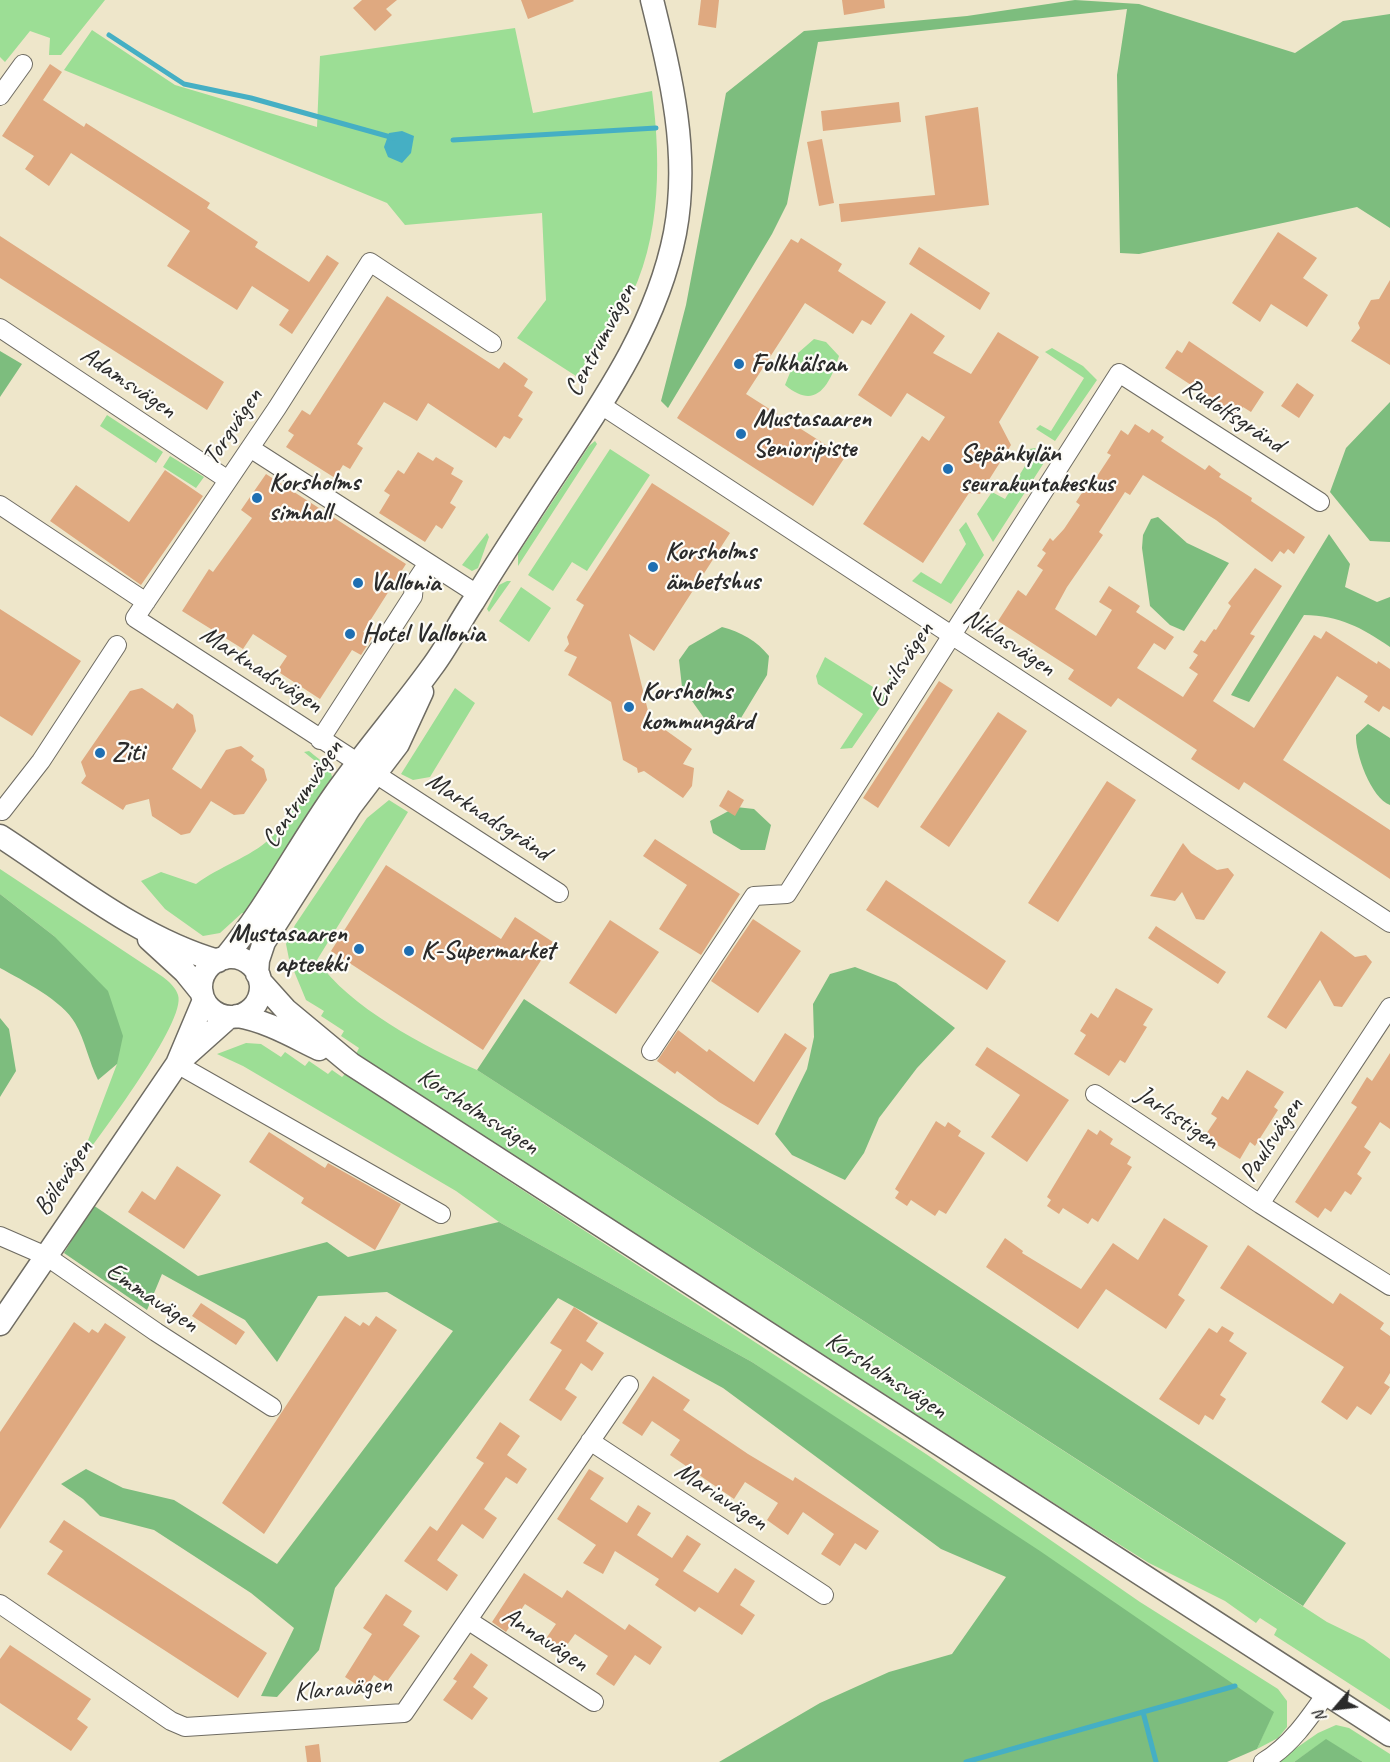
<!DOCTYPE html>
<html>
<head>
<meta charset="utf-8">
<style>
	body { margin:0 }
	#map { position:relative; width:1390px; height:1762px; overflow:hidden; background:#eee6ca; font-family:Caveat,sans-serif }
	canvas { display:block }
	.north { position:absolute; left:1306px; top:1678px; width:60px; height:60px; -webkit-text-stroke:4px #fdfcf7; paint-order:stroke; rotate:242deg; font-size:16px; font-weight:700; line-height:24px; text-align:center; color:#2b2b2b }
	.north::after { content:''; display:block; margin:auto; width:21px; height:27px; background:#2b2b2b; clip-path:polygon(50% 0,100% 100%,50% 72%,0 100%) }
</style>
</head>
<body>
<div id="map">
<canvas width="1390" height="1762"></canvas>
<div class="north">N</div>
</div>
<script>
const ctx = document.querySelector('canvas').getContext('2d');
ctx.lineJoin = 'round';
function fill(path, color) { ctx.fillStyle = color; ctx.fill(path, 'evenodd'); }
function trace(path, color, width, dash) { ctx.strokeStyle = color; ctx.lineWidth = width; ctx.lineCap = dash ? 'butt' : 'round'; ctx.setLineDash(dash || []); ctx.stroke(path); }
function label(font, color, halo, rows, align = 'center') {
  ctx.font = font + ' Caveat,sans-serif'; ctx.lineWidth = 4.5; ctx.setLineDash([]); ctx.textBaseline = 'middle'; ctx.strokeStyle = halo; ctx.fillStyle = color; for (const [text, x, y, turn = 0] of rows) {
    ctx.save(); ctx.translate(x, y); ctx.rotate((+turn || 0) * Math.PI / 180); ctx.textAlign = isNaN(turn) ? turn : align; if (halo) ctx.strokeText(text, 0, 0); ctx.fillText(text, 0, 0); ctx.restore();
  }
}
const green = new Path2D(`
	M 0,0 L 105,0 L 61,55 L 49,55 L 50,38 L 30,31 L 5,62 L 0,57 Z
	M 515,28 L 533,113 L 652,91 C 662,168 661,253 618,320 C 605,339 590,357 576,376 L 517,338 L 546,300 L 542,213 L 405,225 L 387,203 L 64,70 L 92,30 L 175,85 L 317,127 L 320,56 Z
	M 814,339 L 826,342 L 839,356 C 829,386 816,411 785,385 L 798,353 Z
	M 1052,348 L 1083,366 L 1097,380 L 1055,441 L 1036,429 L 1040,425 L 1051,431 L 1084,378 L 1045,352 Z
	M 107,415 L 163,452 L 156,463 L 100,426 Z
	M 595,441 L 597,444 L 518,566 L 518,554 L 589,446 Z
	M 1035,448 L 1047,458 L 993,542 L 977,514 L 992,492 L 1005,499 L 1028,461 L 1018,451 Z
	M 610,449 L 650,475 L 587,571 L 572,562 L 553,591 L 528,575 Z
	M 170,456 L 204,477 L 196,488 L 163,467 Z
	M 966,522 L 984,555 L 951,604 L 912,581 L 921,572 L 941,584 L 966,544 L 959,530 Z
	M 487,533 L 489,537 L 478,568 L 472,571 L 462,565 Z
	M 507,581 L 511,581 L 489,612 L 487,609 L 499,585 Z
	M 521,587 L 551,608 L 529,642 L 499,621 Z
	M 825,657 L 881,692 L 890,678 L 897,683 L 852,748 L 840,749 L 863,714 L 818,684 L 816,676 Z
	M 455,688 L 475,703 L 430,777 L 413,780 L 401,774 Z
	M 309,751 C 321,761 335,768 332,785 L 248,914 L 242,913 L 220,933 L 203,936 L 165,909 L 141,881 L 161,872 L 196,884 C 220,866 249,858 271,838 C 283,827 311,780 319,764 L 304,752 Z
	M 389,800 L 408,812 L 317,960 C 349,1007 425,1047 477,1070 L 1327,1622 L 1364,1640 L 1390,1659 L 1390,1710 L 1274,1635 L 1277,1629 L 1260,1618 L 1256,1623 L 1225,1601 L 1149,1563 L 1085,1523 L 669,1255 L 584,1206 L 356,1054 L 359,1048 L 341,1036 L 344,1031 L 321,1016 L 324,1011 L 306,1000 L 289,959 L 286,944 L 295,925 L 367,818 Z
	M 0,869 L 148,967 C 158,974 174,982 178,995 C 187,1021 98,1138 79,1164 L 117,1064 L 54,936 L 0,894 Z
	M 246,1043 L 261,1044 L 281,1057 L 285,1052 L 305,1066 L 309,1061 L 328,1074 L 332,1070 L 342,1077 L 345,1074 L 926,1454 L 1140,1602 L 1278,1689 L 1287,1701 L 1287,1727 L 1278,1738 L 1257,1749 L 1273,1712 L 752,1362 L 499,1222 L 456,1191 L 243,1066 L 217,1054 Z
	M 1336,1725 L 1349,1728 L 1390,1754 L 1390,1762 L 1363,1762 L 1326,1740 L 1294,1762 L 1276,1762 L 1318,1733 Z`);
const forest = new Path2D(`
	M 1075,0 L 1139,4 L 1295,53 L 1343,21 L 1390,14 L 1390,228 L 1357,207 L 1139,254 L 1120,253 L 1117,75 L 1127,9 L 818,42 L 787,204 L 772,234 L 668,408 L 661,401 L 686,305 L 726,93 L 804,31 L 967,16 Z
	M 0,351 L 22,364 L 0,397 Z
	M 1390,402 L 1390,542 L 1370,541 L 1330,492 L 1346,448 Z
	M 1158,517 L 1187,543 L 1229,563 L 1184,631 L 1170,625 L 1150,606 L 1142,548 L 1143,535 L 1151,519 Z
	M 1329,534 L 1350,564 L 1345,587 L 1377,602 L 1390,597 L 1390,647 C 1361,627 1340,616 1304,615 L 1249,702 L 1231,695 Z
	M 722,627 C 741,632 757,641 769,656 L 767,675 L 741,718 L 714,732 L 682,687 L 679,660 L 689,646 Z
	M 1368,724 L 1390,738 L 1390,805 C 1371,798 1355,753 1356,735 Z
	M 736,807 L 754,809 L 771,825 L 765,850 L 741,850 L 713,833 L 710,821 Z
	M 0,894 L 54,936 L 108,991 L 123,1036 L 117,1064 L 98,1080 C 89,1062 85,1040 75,1023 C 63,1001 22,980 0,968 Z
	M 855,967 L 896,983 L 955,1028 L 917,1068 L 879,1118 L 864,1153 L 845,1180 L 792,1155 L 775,1134 L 807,1069 L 814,1037 L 813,1004 L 830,974 Z
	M 524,999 L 1346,1543 L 1303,1606 L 477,1070 Z
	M 0,1018 L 9,1029 L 16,1071 L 0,1097 Z
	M 93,1205 L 198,1276 L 327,1242 L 348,1257 L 499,1222 L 752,1362 L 1040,1551 L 1274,1712 L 1257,1749 L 1227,1762 L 719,1762 L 820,1703 L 889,1672 L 952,1654 L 1006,1577 L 941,1549 L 723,1388 L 558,1298 L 335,1588 L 319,1650 L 277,1697 L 261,1696 L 294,1628 L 251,1593 L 154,1530 L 100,1516 L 83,1499 L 61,1484 L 86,1469 L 123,1488 L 174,1500 L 277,1564 L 453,1331 L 387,1292 L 318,1296 L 277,1362 L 245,1320 L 162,1274 L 147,1310 L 64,1253 Z
	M 1326,1739 L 1363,1762 L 1294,1762 Z`);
const water = new Path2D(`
	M 402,131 L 414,136 L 411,153 L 402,163 L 388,157 L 384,147 L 389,133 Z`);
const stream = new Path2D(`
	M 109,35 L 184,84 L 251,98 L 394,138
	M 453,140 L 656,128
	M 1143,1712 L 1156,1762
	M 966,1762 L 1235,1686`);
const building = new Path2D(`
	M 362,0 L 397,0 L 386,9 L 392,15 L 375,31 L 353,8 Z
	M 521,0 L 573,0 L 574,1 L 528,19 Z
	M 701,0 L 719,0 L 716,28 L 698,25 Z
	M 842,0 L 884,0 L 885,8 L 844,15 Z
	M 50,64 L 62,72 L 43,100 L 84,127 L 86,123 L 210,203 L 207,208 L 258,242 L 255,247 L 309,282 L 327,255 L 339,263 L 292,334 L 279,325 L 289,310 L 252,286 L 237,310 L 167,266 L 190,231 L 71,153 L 49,186 L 25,169 L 34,156 L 2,136 Z
	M 899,102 L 901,122 L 823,131 L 821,111 Z
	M 978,107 L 989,205 L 841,222 L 839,204 L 935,195 L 925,116 Z
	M 822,139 L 834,203 L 819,206 L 807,142 Z
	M 1278,232 L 1317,258 L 1303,278 L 1328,295 L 1307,327 L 1271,304 L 1260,322 L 1232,303 Z
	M 0,236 L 224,382 L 207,410 L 0,278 Z
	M 801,238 L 842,264 L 838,271 L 886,302 L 871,325 L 862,320 L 853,334 L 805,303 L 746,394 L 845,457 L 813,506 L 677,418 L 791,239 L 798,243 Z
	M 919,247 L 990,293 L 980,310 L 909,264 Z
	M 1390,280 L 1390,365 L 1351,341 L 1360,328 L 1358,323 L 1371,300 L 1379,299 Z
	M 387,296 L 499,369 L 504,362 L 528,379 L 524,386 L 533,392 L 518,416 L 523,419 L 510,439 L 504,436 L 496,448 L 428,403 L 417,421 L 384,402 L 357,444 L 363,448 L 350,469 L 343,465 L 335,478 L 286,447 L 294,435 L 288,431 L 302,410 L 310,415 Z
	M 911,313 L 945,336 L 933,353 L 971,374 L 998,332 L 1039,357 L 999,422 L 1011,445 L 980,494 L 969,493 L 923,563 L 863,524 L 922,436 L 929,441 L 945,417 L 907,393 L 891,417 L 858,395 Z
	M 1189,341 L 1264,392 L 1251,412 L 1243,407 L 1237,415 L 1165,368 L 1177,350 L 1182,353 Z
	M 1297,383 L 1314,395 L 1299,418 L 1281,406 Z
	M 1135,424 L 1149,433 L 1152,429 L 1164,437 L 1161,441 L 1205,470 L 1209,465 L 1221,474 L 1219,477 L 1252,498 L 1251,501 L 1305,537 L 1294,554 L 1288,549 L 1284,554 L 1280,551 L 1272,562 L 1216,520 L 1143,475 L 1130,495 L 1125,492 L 1099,532 L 1103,535 L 1067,587 L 1055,609 L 1096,636 L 1112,610 L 1099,602 L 1109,586 L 1140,606 L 1136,612 L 1174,637 L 1165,650 L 1154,643 L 1137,668 L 1183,697 L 1198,674 L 1189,668 L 1198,655 L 1193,652 L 1201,640 L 1205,642 L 1214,629 L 1216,630 L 1231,606 L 1228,603 L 1255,568 L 1282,586 L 1250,634 L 1255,636 L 1213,701 L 1254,728 L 1314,635 L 1321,639 L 1326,631 L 1377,664 L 1378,661 L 1390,669 L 1390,710 L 1383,706 L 1379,712 L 1364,702 L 1368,696 L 1337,676 L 1283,760 L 1390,830 L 1390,879 L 1244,782 L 1239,790 L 1191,759 L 1197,750 L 1118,698 L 1111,707 L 1068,679 L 1074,670 L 998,621 L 1018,590 L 1026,596 L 1043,570 L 1037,566 L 1046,553 L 1042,550 L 1050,538 L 1053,541 L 1064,529 L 1080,505 L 1076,502 L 1085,488 L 1088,490 L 1111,455 L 1107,453 L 1121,430 L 1128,435 Z
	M 418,452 L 433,461 L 436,457 L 454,468 L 451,474 L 463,481 L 450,503 L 456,507 L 442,529 L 436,525 L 425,542 L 379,513 L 390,495 L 384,491 L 398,470 L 404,474 Z
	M 165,470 L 203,496 L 141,585 L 50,521 L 76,485 L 129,522 Z
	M 266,474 L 406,564 L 363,632 L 372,638 L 361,655 L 352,650 L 320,699 L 277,671 L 287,656 L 253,634 L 243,649 L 182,611 L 209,569 L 213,572 L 252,518 L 241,510 Z
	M 652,483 L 730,533 L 654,651 L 629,634 L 650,719 L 692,749 L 683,764 L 694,768 L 692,786 L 683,798 L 644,771 L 638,773 L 637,768 L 623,760 L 611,702 L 568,675 L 577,657 L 564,651 L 569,644 L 567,637 L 584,605 L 576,600 Z
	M 0,609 L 81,661 L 32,736 L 0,716 Z
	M 939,681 L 953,690 L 878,808 L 863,798 Z
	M 142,688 L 173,709 L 177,703 L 193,715 L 196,731 L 172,769 L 201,789 L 226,750 L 241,746 L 254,756 L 251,760 L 264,769 L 267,780 L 244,814 L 234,815 L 211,801 L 190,833 L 181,835 L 152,816 L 149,799 L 126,805 L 123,810 L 81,783 L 86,776 L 81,762 L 130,691 Z
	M 998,712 L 1027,731 L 949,847 L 920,827 Z
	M 1107,781 L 1136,800 L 1058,922 L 1028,903 Z
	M 728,790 L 744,800 L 735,816 L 719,806 Z
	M 655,839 L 740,894 L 701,955 L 659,929 L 687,885 L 643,856 Z
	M 1183,843 L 1191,853 L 1217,870 L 1228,868 L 1234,875 L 1204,920 L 1196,919 L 1182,892 L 1175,901 L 1150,896 Z
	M 386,865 L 501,939 L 515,917 L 553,942 L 483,1050 L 331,951 Z
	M 886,880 L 1006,961 L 987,990 L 866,910 Z
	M 753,919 L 801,951 L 758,1013 L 711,981 Z
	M 610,920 L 659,952 L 616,1014 L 569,983 Z
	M 1156,926 L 1226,972 L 1218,984 L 1148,938 Z
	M 1321,931 L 1355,957 L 1366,955 L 1372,962 L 1342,1007 L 1334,1006 L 1320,980 L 1286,1029 L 1267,1017 Z
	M 1116,988 L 1153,1009 L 1143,1025 L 1147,1027 L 1125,1063 L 1120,1060 L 1109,1076 L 1074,1054 L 1086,1035 L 1080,1031 L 1091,1013 L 1098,1018 Z
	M 678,1030 L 707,1052 L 709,1049 L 754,1082 L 785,1033 L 807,1048 L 758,1125 L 719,1102 L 677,1071 L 675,1074 L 657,1061 Z
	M 987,1047 L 1069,1100 L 1027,1162 L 991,1137 L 1020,1095 L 975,1065 Z
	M 1390,1053 L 1390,1129 L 1380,1122 L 1364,1147 L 1371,1152 L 1357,1174 L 1362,1178 L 1351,1195 L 1345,1191 L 1331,1212 L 1325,1208 L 1318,1218 L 1295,1202 L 1357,1107 L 1351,1103 L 1367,1077 L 1372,1081 Z
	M 1247,1070 L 1284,1092 L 1274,1107 L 1278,1110 L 1255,1146 L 1250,1142 L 1240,1159 L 1204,1137 L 1217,1118 L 1211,1114 L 1222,1096 L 1228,1100 Z
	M 936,1121 L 945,1127 L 948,1122 L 961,1131 L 958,1136 L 985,1153 L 946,1214 L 939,1210 L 935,1216 L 911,1200 L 907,1206 L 895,1198 L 899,1192 L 895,1189 Z
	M 1088,1129 L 1097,1135 L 1100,1130 L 1113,1139 L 1110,1144 L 1131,1157 L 1127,1164 L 1132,1167 L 1098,1222 L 1092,1218 L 1088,1224 L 1063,1208 L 1059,1214 L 1047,1206 L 1051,1200 L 1047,1197 Z
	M 269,1132 L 325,1168 L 328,1163 L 401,1204 L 375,1250 L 301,1203 L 304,1198 L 249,1162 Z
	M 177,1166 L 221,1195 L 184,1249 L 128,1212 L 142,1191 L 155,1200 Z
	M 1164,1218 L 1208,1246 L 1178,1295 L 1185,1300 L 1166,1329 L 1106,1289 L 1078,1329 L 986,1267 L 1005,1238 L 1023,1251 L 1022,1253 L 1081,1289 L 1113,1243 L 1138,1260 Z
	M 1248,1245 L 1333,1304 L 1340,1293 L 1384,1323 L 1380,1329 L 1390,1336 L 1390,1373 L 1384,1383 L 1390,1387 L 1371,1415 L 1357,1406 L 1347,1420 L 1321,1402 L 1344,1367 L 1220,1288 Z
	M 201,1303 L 245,1332 L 236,1345 L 192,1316 Z
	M 574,1307 L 598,1323 L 586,1341 L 604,1353 L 592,1371 L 581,1363 L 565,1389 L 577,1397 L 561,1421 L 529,1400 L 562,1350 L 550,1343 Z
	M 345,1316 L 360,1326 L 363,1322 L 369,1326 L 376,1316 L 397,1330 L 264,1534 L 222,1503 Z
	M 74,1322 L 89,1333 L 92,1329 L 98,1333 L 105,1323 L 126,1337 L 0,1529 L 0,1432 Z
	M 1222,1326 L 1234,1333 L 1229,1341 L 1247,1353 L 1220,1395 L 1226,1399 L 1213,1420 L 1205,1415 L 1199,1425 L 1159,1399 L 1209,1328 L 1217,1333 Z
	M 653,1376 L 690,1400 L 683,1410 L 748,1454 L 793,1481 L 795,1477 L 879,1531 L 866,1550 L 855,1543 L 840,1566 L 821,1554 L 834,1534 L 803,1512 L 788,1535 L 767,1520 L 778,1503 L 745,1482 L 734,1499 L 670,1455 L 680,1440 L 652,1421 L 642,1436 L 622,1423 Z
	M 500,1422 L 520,1436 L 507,1455 L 527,1469 L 517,1484 L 506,1477 L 484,1509 L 497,1518 L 483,1539 L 462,1524 L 437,1560 L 458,1575 L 447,1591 L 404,1561 L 430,1526 L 437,1531 L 484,1463 L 476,1458 Z
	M 589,1469 L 604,1478 L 590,1499 L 627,1523 L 638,1505 L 651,1513 L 637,1535 L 672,1558 L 687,1535 L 701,1544 L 683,1571 L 718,1593 L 735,1568 L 755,1581 L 740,1605 L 755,1615 L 742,1635 L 699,1607 L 695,1612 L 655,1585 L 659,1579 L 615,1551 L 603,1574 L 583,1563 L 596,1545 L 557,1519 Z
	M 64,1520 L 267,1653 L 238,1698 L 47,1574 L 63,1551 L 49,1542 Z
	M 524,1573 L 562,1598 L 567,1590 L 625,1630 L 629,1624 L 662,1647 L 650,1665 L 635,1655 L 614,1686 L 596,1674 L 608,1656 L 575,1634 L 562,1652 L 545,1640 L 556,1624 L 525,1604 L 506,1632 L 492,1622 Z
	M 386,1594 L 412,1611 L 403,1625 L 420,1636 L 386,1683 L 374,1675 L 365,1690 L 345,1677 L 372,1634 L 363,1628 Z
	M 10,1645 L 91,1699 L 77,1719 L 88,1727 L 71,1751 L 0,1703 L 0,1659 Z
	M 471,1653 L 488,1665 L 473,1687 L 488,1698 L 472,1720 L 443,1700 L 457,1681 L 453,1679 Z
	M 319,1744 L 321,1762 L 307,1762 L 305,1746 Z`);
const minor = new Path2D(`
	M 0,96 L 23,64
	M 0,328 L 228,480
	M 492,343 L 370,262 L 277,408 L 135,618 L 559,893
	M 601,405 L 1390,923
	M 250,448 L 477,594
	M 0,505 L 146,602
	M 320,740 L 413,596 L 414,584 L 428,563
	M 2,811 L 41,761 L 117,645
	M 1390,1007 L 1260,1204 L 1390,1286
	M 651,1051 L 754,896 L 787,894 L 1119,373 L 1320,502
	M 177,1064 L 441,1214
	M 1095,1094 L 1260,1204
	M 0,1236 L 46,1256 L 156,1332 L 272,1407
	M 590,1441 L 824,1595
	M 0,1604 L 171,1721 L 185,1727 L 404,1713 L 629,1385
	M 469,1621 L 594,1702
	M 1263,1762 C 1290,1746 1308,1720 1326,1694`);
const major = new Path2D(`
	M 0,836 C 68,880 138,938 218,961
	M 149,939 L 185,972 L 202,993
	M201 987a30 30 0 1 1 60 0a30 30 0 1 1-60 0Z
	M 225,958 C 267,907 297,848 335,794 C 366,750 401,710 432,667 C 447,647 459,623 473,602 C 496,564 520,528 544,491 C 597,410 656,330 675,233 C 690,153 671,77 652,0
	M 257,974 L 258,960 L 264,942 L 350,807 L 398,744 L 422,692
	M 260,981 L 286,1010 L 351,1064 L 1390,1735
	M 237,1016 C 267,1021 292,1036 319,1049
	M 182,1059 L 229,1017
	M 0,1324 L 177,1064 L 204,1000`);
const markers = [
	[739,364,6,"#1f6fb2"],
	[741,434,6,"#1f6fb2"],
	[948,469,6,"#1f6fb2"],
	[257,498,6,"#1f6fb2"],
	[653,567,6,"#1f6fb2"],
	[358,583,6,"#1f6fb2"],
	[350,634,6,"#1f6fb2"],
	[629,707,6,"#1f6fb2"],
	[100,753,6,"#1f6fb2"],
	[359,949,6,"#1f6fb2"],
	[409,951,6,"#1f6fb2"]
];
const streetNames = [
	["Centrumvägen",601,340,-62],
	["Adamsvägen",128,383,34],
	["Rudolfsgränd",1233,416,33],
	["Torgvägen",233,427,-56],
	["Niklasvägen",1009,643,33],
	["Emilsvägen",902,665,-57],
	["Marknadsvägen",261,670,33],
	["Centrumvägen",303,794,-56],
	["Marknadsgränd",488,817,33],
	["Korsholmsvägen",478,1112,33],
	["Jarlsstigen",1177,1118,34],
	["Paulsvägen",1272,1140,-57],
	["Bölevägen",64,1178,-56],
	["Emmavägen",152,1298,34],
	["Korsholmsvägen",886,1376,33],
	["Mariavägen",721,1497,33],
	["Annavägen",545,1640,33],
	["Klaravägen",343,1689,-5]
];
const poiNames = [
	["Folkhälsan",751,364],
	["Mustasaaren",753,419],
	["Senioripiste",753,449],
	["Sepänkylän",960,454],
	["seurakuntakeskus",960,484],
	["Korsholms",269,483],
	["simhall",269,513],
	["Korsholms",665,552],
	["ämbetshus",665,582],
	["Vallonia",370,583],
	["Hotel Vallonia",362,634],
	["Korsholms",641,692],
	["kommungård",641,722],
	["Ziti",112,753],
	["Mustasaaren",347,934,"right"],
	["apteekki",347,964,"right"],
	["K-Supermarket",421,951]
];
fill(green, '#9cde95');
fill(forest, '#7dbd7e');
fill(water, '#45afc4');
trace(stream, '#45afc4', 5);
fill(building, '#dfa980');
trace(minor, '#6f6c63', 20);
trace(major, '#6f6c63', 25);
trace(minor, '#fff', 18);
trace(major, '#fff', 22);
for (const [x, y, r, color] of markers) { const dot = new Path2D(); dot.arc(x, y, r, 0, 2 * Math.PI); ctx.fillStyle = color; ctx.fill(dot); trace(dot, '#fdfcf7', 2); }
label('26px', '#2b2b2b', '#fdfcf7', streetNames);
label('bold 26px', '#2b2b2b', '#fdfcf7', poiNames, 'left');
</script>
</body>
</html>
